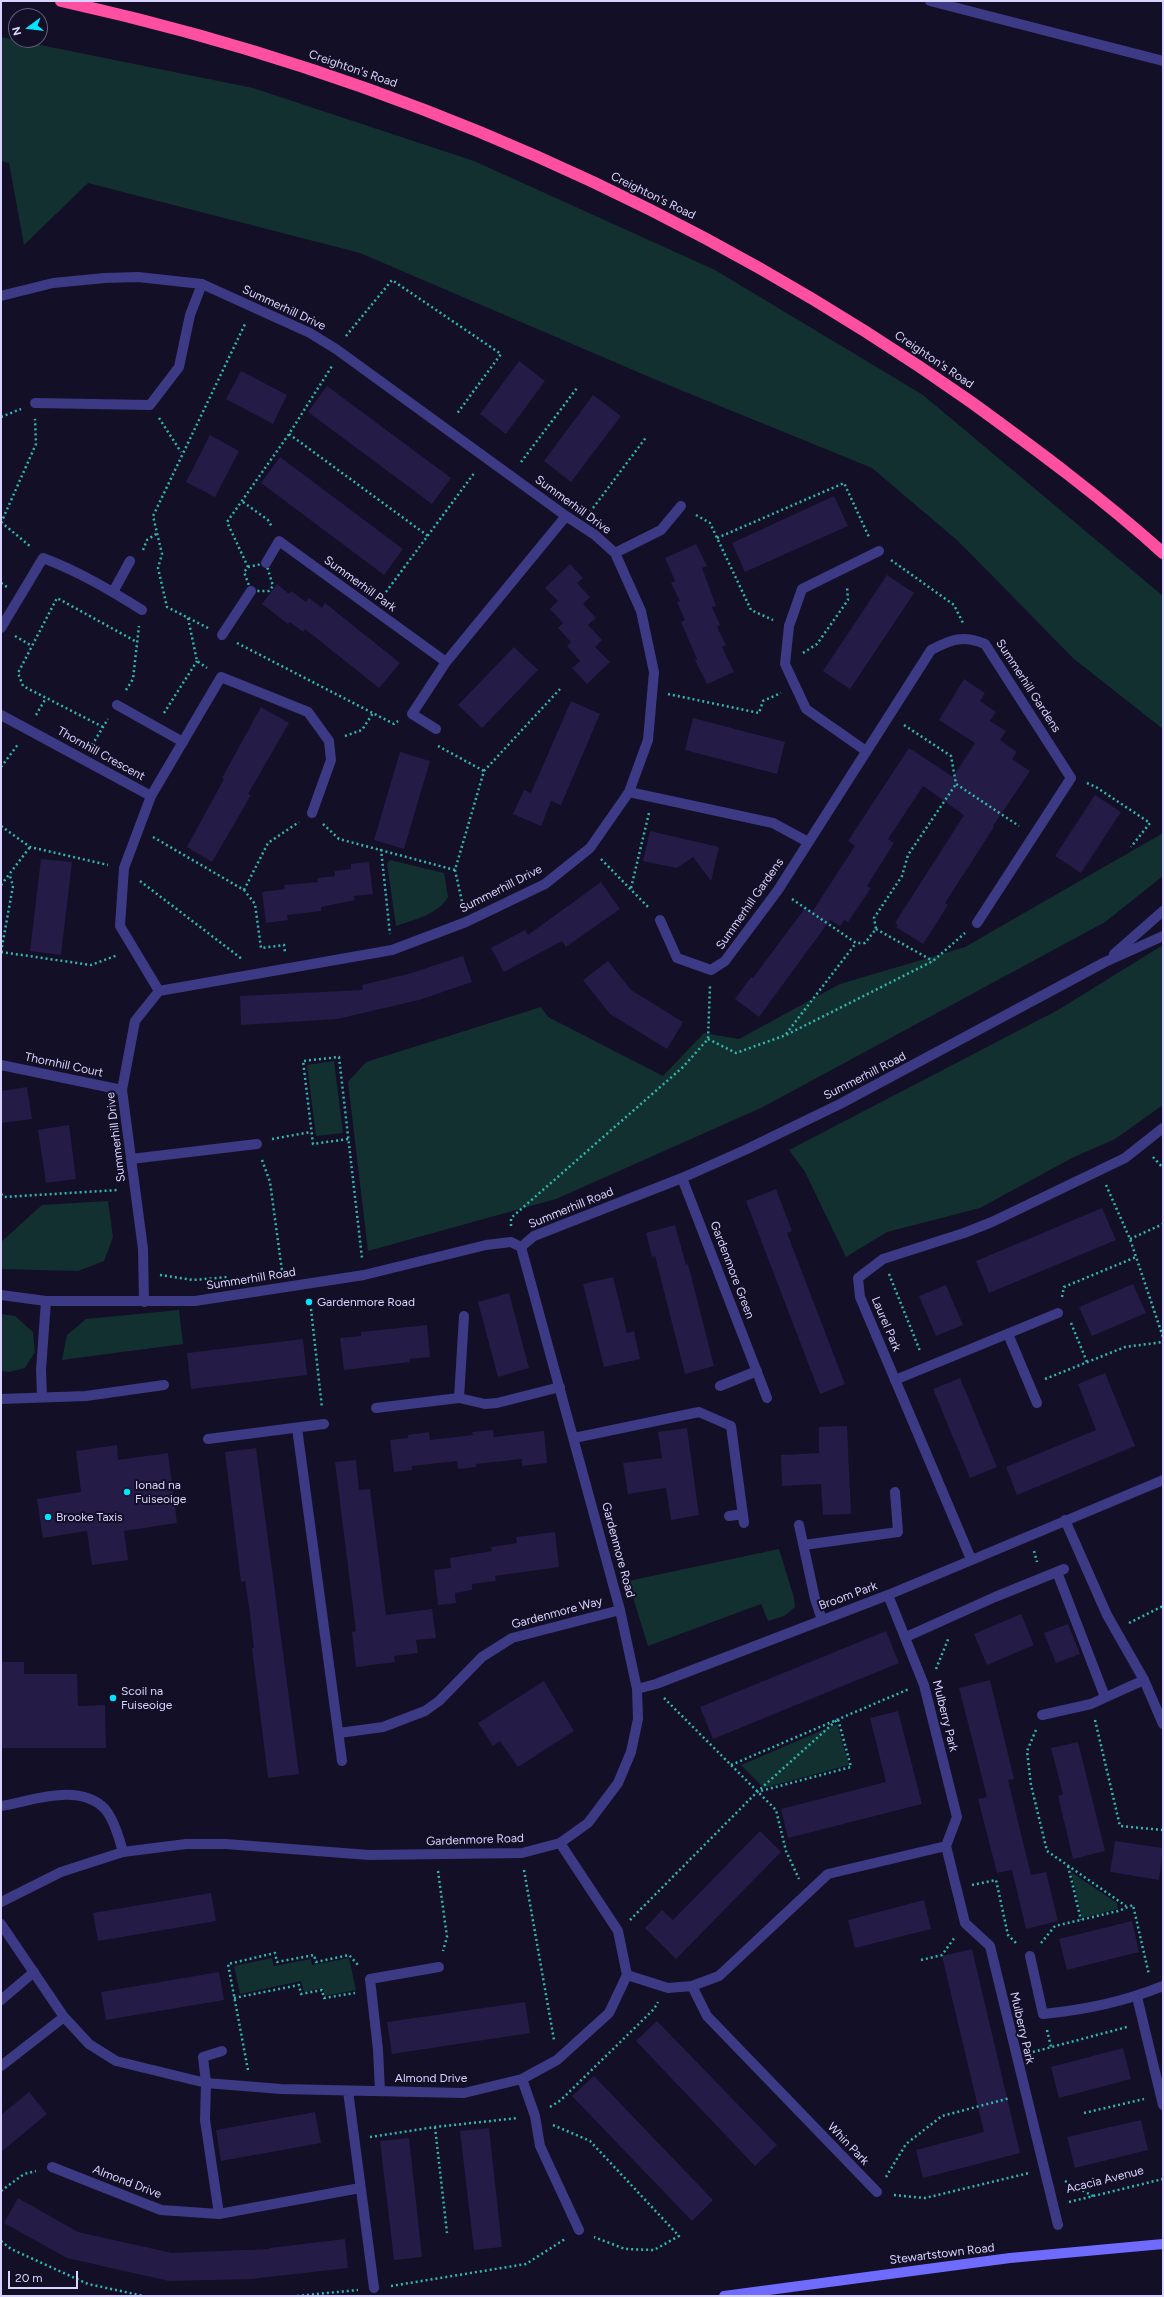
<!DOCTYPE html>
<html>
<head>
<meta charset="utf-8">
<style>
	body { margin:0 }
	#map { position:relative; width:1164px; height:2297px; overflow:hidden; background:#130f26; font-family:Figtree,sans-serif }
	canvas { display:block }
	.frame { position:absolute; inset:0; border:2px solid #d9d4ff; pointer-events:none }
	.north { position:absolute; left:8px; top:8px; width:40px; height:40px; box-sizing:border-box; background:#130f26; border:1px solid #625e7d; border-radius:50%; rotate:255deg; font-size:11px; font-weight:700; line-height:16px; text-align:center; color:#d9d4ff }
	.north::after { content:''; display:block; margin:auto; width:14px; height:18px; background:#00e5ff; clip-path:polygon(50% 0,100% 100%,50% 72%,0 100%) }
	.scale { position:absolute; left:8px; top:2271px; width:70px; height:18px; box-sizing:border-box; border:2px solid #d9d4ff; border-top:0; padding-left:5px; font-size:12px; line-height:14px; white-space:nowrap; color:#d9d4ff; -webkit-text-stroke:3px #130f26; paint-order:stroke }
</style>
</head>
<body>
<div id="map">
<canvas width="1164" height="2297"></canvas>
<div class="frame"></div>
<div class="north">N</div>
<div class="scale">20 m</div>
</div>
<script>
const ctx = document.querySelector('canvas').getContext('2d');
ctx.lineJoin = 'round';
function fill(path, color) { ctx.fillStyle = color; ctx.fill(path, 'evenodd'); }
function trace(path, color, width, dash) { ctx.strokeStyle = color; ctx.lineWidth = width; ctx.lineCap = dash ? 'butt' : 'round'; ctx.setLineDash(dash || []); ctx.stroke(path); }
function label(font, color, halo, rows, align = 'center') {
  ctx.font = font + ' Figtree,sans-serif'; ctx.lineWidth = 4; ctx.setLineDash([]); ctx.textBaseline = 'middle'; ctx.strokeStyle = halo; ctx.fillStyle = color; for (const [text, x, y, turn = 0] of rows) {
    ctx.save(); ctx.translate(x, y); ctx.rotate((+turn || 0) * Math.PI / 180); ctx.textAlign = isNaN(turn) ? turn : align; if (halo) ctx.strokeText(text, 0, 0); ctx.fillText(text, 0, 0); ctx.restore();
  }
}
const green = new Path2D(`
	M 1,37 L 253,88 L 474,161 L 715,270 L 923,395 L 1163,596 L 1163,729 L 1074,659 L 958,541 L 872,468 L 661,382 L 360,253 L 88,183 L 24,245 L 9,163 L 1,161 Z
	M 1163,833 L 1163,876 L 1105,922 L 763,1107 L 556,1199 L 368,1251 L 348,1082 L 366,1062 L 541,1007 L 548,1017 L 663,1076 L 704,1033 L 739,1039 L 840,984 L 965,947 Z
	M 390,860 L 444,873 L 448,897 C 437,915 416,919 396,926 L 387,864 Z
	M 1163,945 L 1163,1105 L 1115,1139 L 1072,1158 L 980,1208 L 887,1232 L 846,1257 L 805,1172 L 789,1150 L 1058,1010 Z
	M 334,1061 L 343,1133 L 316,1136 L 307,1065 Z
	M 108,1201 L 113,1237 L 104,1261 L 78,1271 L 1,1269 L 1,1242 L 42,1205 Z
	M 179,1310 L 183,1344 L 62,1360 L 67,1335 L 86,1319 Z
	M 1,1314 L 15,1316 L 33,1332 L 35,1352 L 25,1368 L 9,1372 L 1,1371 Z
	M 779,1549 L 794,1598 L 795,1607 L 784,1616 L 768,1621 L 761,1604 L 648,1646 L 628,1581 Z
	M 837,1724 L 849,1765 L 764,1788 L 741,1765 Z
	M 1071,1872 L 1117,1903 L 1118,1909 L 1082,1918 Z
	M 272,1958 L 274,1966 L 311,1959 L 312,1965 L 349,1958 L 356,1990 L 325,1996 L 323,1988 L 304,1992 L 301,1981 L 240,1994 L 234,1966 Z`);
const building = new Path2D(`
	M 519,361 L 545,381 L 506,434 L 480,414 Z
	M 241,371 L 287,395 L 273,424 L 226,399 Z
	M 327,386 L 451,478 L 432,504 L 308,412 Z
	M 593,395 L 621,416 L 571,482 L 544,461 Z
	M 210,435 L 239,451 L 215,497 L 186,482 Z
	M 280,457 L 403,549 L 384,575 L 261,483 Z
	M 834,496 L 848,526 L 745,572 L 732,543 Z
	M 696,544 L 707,566 L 702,568 L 716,606 L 712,607 L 720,625 L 717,627 L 726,645 L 722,647 L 734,672 L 707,684 L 695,660 L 697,659 L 681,622 L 685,620 L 677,602 L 680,601 L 671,583 L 675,581 L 665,558 Z
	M 570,564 L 583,578 L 577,583 L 590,597 L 583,604 L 596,618 L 588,625 L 602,640 L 595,647 L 610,662 L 587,684 L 572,668 L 580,661 L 567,646 L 571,642 L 558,628 L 563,623 L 550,609 L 558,601 L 545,588 Z
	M 887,575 L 914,593 L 850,689 L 823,671 Z
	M 277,584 L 289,594 L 291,591 L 306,602 L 309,598 L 322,608 L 325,603 L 400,663 L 379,688 L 305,629 L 303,632 L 290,622 L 288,624 L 262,604 Z
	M 514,647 L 538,670 L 482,728 L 458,705 Z
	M 964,679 L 985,693 L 980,701 L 996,712 L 990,721 L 1006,731 L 1000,740 L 1017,752 L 1012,759 L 1030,771 L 993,826 L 994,827 L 945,903 L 948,905 L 923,944 L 896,927 L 898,925 L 895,923 L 964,815 L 923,786 L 888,839 L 894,843 L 867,886 L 871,888 L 848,922 L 844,920 L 840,926 L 830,920 L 759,1017 L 735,999 L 751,977 L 753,978 L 805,908 L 812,912 L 855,846 L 848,841 L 909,748 L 953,777 L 975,743 L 939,720 Z
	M 571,701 L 600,714 L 561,805 L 551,801 L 541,826 L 513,814 L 524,790 L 531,793 Z
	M 261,707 L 289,723 L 248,794 L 251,795 L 212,862 L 187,847 L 224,779 L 222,778 Z
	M 693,718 L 785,742 L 777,774 L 685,750 Z
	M 400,752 L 430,761 L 404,849 L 374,840 Z
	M 1095,795 L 1121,812 L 1081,873 L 1055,856 Z
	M 650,831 L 719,847 L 711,881 L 693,857 L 677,868 L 643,861 Z
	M 41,859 L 72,862 L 61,955 L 30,951 Z
	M 369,862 L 373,894 L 354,896 L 355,900 L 321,907 L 321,911 L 287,915 L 288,920 L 266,923 L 262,892 L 285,889 L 284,885 L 318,882 L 317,878 L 335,876 L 335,871 L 351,869 L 351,864 Z
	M 601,882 L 620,909 L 566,947 L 562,941 L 504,972 L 491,948 L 525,930 L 528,935 Z
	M 463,956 L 472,982 L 419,1000 L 337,1019 L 241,1025 L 240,996 L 363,990 L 362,985 L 412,973 Z
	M 608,961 L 631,990 L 683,1022 L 667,1049 L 610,1014 L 583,980 Z
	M 27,1087 L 32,1119 L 1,1123 L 1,1091 Z
	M 69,1125 L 76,1179 L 46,1183 L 38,1130 Z
	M 776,1189 L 792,1231 L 787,1233 L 845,1384 L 820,1394 L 746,1201 Z
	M 1102,1208 L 1116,1240 L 989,1293 L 976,1261 Z
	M 675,1225 L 686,1265 L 688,1264 L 714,1366 L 685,1374 L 655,1256 L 652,1257 L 646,1233 Z
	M 613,1277 L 627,1333 L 634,1331 L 640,1359 L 604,1367 L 583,1284 Z
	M 1133,1284 L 1146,1313 L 1092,1336 L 1079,1307 Z
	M 946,1285 L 963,1325 L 936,1336 L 919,1296 Z
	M 509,1293 L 529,1368 L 498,1377 L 478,1302 Z
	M 427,1325 L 430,1357 L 409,1359 L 410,1362 L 344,1370 L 340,1338 L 361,1336 L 361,1332 Z
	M 303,1339 L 307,1375 L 191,1389 L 187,1353 Z
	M 1105,1373 L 1135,1446 L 1017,1495 L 1006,1467 L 1096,1430 L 1078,1384 Z
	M 960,1378 L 997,1467 L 970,1478 L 933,1389 Z
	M 847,1426 L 851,1514 L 823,1515 L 821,1484 L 782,1486 L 781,1455 L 819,1453 L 819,1427 Z
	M 687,1428 L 699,1515 L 671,1520 L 666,1488 L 628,1494 L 623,1463 L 662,1458 L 658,1432 Z
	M 493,1430 L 494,1437 L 544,1431 L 547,1463 L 522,1466 L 522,1459 L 476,1464 L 476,1467 L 458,1469 L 457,1461 L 412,1466 L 412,1470 L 394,1472 L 390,1440 L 408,1438 L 408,1435 L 429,1432 L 430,1440 L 473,1435 L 472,1432 Z
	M 117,1445 L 118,1460 L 168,1453 L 177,1523 L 124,1531 L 128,1560 L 92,1565 L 87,1531 L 43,1538 L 37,1499 L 81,1492 L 76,1451 Z
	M 256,1448 L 299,1774 L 268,1778 L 252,1648 L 254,1648 L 250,1614 L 245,1581 L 241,1582 L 225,1452 Z
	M 356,1460 L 359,1490 L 370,1489 L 386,1615 L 432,1609 L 436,1638 L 416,1640 L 418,1653 L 394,1656 L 395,1662 L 356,1667 L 352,1632 L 356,1631 L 335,1462 Z
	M 555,1532 L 559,1567 L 495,1576 L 496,1581 L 472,1584 L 472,1590 L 455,1593 L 456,1603 L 438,1605 L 434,1570 L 451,1568 L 450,1558 L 492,1551 L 491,1547 L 517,1543 L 516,1537 Z
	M 1021,1614 L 1034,1645 L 987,1665 L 974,1634 Z
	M 1068,1624 L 1080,1654 L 1056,1663 L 1044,1633 Z
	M 886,1631 L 899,1663 L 713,1739 L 700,1707 Z
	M 1,1662 L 24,1662 L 24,1674 L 77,1674 L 78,1706 L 105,1705 L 106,1748 L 1,1748 Z
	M 990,1680 L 1014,1779 L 1008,1780 L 1031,1875 L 1046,1872 L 1058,1921 L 1026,1929 L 1012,1870 L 997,1873 L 978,1799 L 987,1797 L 959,1688 Z
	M 544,1681 L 574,1731 L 518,1767 L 500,1741 L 493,1746 L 478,1723 Z
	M 898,1711 L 922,1804 L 788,1838 L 781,1809 L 886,1782 L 870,1718 Z
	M 1078,1742 L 1105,1851 L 1073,1859 L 1058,1796 L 1063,1794 L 1051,1748 Z
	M 760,1831 L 781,1852 L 676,1959 L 645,1928 L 662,1910 L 673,1920 Z
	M 1115,1841 L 1163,1848 L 1159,1880 L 1110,1872 Z
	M 211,1893 L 216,1921 L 98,1941 L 93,1913 Z
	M 924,1900 L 931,1929 L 855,1948 L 848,1920 Z
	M 1132,1921 L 1139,1952 L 1067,1970 L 1059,1939 Z
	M 972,1949 L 1020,2153 L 923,2178 L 916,2150 L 984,2132 L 942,1956 Z
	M 219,1972 L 224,2000 L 106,2020 L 101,1992 Z
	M 525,2002 L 530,2033 L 392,2054 L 387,2022 Z
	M 657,2021 L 777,2145 L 755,2166 L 636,2041 Z
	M 1123,2048 L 1131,2079 L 1059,2098 L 1051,2067 Z
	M 594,2076 L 713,2200 L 692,2221 L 572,2096 Z
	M 29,2092 L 47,2114 L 1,2152 L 1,2115 Z
	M 315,2112 L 321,2143 L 221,2161 L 216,2130 Z
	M 1141,2120 L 1148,2150 L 1075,2168 L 1067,2137 Z
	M 489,2128 L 502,2247 L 474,2250 L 460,2131 Z
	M 409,2138 L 422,2257 L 394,2260 L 380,2141 Z
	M 18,2198 L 78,2232 L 172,2253 L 270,2249 L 269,2248 L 345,2239 L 348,2268 L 251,2279 L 169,2281 L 67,2258 L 4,2223 Z`);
const path = new Path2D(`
	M 346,336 L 392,280 L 501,354 L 456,415
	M 1,417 L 21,409
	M 159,418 L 181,452
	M 289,434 L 428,536
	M 521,462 L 577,388
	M 243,502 L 268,520 L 272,527
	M 590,512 L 647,436
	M 696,515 L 710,523 L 751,610 L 773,620
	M 1,522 L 31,547
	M 1,523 L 36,444 L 35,419
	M 717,538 L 844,483 L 869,537
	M 143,550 L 147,540 L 156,534
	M 891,560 L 954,605 L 963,623
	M 266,563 L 273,586 L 269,591 L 251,591 L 244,572 L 248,567 Z
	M 248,567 L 227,522 L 289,434 L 332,366
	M 1,583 L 7,587
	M 383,596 L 475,472
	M 188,618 L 197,661 L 207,668
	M 208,628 L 167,607 L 158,568 L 162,554 L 153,516 L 246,322
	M 15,636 L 32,646
	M 237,643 L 394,724 L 398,721
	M 803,653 L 817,644 L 848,600 L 847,586
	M 126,690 L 133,679 L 139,626
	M 668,694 L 759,713 L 763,701 L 781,693
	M 164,713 L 197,661
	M 36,715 L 46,698
	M 904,725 L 951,756 L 956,784 L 1019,826
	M 103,727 L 23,686 L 18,673 L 57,598 L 135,641
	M 345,736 L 362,730 L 373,713
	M 92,745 L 108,719
	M 438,746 L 484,771
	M 1,767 L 19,743
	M 1087,783 L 1096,787 L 1150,823 L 1131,847
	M 323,824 L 339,839 L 455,870
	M 1,826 L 30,847 L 108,865
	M 153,837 L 244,890 L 255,904 L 261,948 L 284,945 L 285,952
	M 381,849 L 390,934
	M 601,859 L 649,908
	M 140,881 L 242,959
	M 1,885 L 30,847
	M 631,888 L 649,813
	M 244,890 L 268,843 L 299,822
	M 792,899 L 856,943 L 865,943 L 876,929 L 874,918 L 902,876 L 908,855 L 956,784
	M 463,906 L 455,870 L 484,771 L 560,689
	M 876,929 L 933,961
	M 1,952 L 91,965 L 118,955
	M 1,952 L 13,886 L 10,876
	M 786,1034 L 856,943
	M 708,1039 L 736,1053 L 786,1035 L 933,961 L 965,933
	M 272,1139 L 311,1132
	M 348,1139 L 313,1144 L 303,1061 L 339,1057 L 362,1258
	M 1153,1157 L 1163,1168
	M 262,1160 L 270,1182 L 282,1271
	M 1106,1185 L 1130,1239 L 1163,1337
	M 1,1194 L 4,1197 L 118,1190
	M 511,1226 L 511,1218 L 683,1067 L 708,1039 L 710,986
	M 1130,1239 L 1163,1224
	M 889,1274 L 920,1351
	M 160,1275 L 193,1280 L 228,1277
	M 1062,1297 L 1064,1287 L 1136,1257
	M 311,1309 L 322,1408
	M 1071,1323 L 1087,1362
	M 1045,1379 L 1125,1347 L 1163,1342
	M 1034,1551 L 1037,1562
	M 1129,1623 L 1163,1606
	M 936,1669 L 949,1637
	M 664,1698 L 776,1810 L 786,1851 L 799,1879
	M 1095,1720 L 1120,1826 L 1163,1830
	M 1036,1730 L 1027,1751 L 1031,1785 L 1047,1851 L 1126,1906
	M 731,1765 L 909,1689
	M 1068,1866 L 1081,1920
	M 524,1870 L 554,2040
	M 438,1871 L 447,1937 L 443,1951
	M 972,1885 L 996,1880 L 1008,1935 L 1018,1945
	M 630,1920 L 757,1792 L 838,1719 L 851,1767 L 757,1792
	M 1041,1943 L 1055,1926 L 1118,1911 L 1133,1905 L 1149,1975
	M 921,1960 L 942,1955 L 955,1937
	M 234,1998 L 299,1985 L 301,1994 L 322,1990 L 324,1998 L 355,1993
	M 1047,2030 L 1051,2047
	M 1033,2052 L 1127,2027
	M 248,2070 L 228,1964 L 275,1953 L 277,1962 L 314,1955 L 316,1962 L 349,1955 L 359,1966
	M 550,2107 L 561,2100 L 654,2009 L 658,2002
	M 1084,2113 L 1144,2099
	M 553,2125 L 590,2141 L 679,2236 L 654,2250 L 625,2249 L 594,2237
	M 435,2127 L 447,2233
	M 370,2137 L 435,2127 L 518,2118
	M 886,2177 L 906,2144 L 942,2116 L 1010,2098
	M 1065,2181 L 1093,2196
	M 1,2191 L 24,2174 L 36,2171
	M 894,2195 L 925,2198 L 1029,2173
	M 1069,2202 L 1163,2179
	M 1,2241 L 11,2249 L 88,2284 L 144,2296
	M 391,2286 L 526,2264 L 565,2239
	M 297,2296 L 358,2290`);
const lane = new Path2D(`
	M 930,1 L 1163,61
	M 117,705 L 183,742
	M 866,751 L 806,709 L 785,664 L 789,626 L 802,589 L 879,551
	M 1008,1334 L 1037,1403
	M 895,1380 L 1058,1313
	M 42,1396 L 41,1370 L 46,1301
	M 1,1399 L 86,1396 L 164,1385
	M 574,1438 L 699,1412 L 731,1426 L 744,1523
	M 729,1516 L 743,1514
	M 1042,1715 L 1091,1704 L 1144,1680
	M 1,1806 C 32,1801 79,1782 105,1809 C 113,1818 120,1840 123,1852
	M 1,2000 L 34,1972
	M 206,2083 L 203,2057 L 222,2051
	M 380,2091 L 378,2050 L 370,1979 L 439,1967`);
const street = new Path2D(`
	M 1,296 L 53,283 L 105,278 L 138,277 L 202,284 L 310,333 L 336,349 L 566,516 L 595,535 L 615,553 L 641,611 L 654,672 L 648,740 L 629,792 L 590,848 L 545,884 L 466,922 L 392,950 L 159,991 L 135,1021 L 122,1090 L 143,1249 L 144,1302
	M 35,403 L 150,405 L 179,367 L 190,315 L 202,284
	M 615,553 L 661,530 L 681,506
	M 266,563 L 279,541 L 446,662
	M 113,592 L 130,561
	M 1,628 L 43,558 C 78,571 110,590 142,610
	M 222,635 L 251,591
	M 1,715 L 151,796 L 124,868 L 120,926 L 159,991
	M 436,729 L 412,714 L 446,662 L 566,516
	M 629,792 L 773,823 L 808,842
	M 151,796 L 221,677 L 308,712 L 329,741 L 331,760 L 312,813
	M 660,920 L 677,958 L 711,970 L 725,961 L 778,890 L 931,650 C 952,639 963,635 985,644 L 1071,778 L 977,923
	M 1114,954 L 1163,911
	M 1,1065 L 122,1090
	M 131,1159 L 257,1144
	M 682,1178 L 767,1398
	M 521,1247 L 534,1236 L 682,1178 L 745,1150 L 840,1104 L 1105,962 L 1163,936
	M 1,1295 L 46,1301 L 195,1301 L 364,1275 L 486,1245 L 511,1242 L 521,1247
	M 720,1386 L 757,1371
	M 459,1398 L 464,1316
	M 376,1408 L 459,1398 L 485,1404 L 497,1403 L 560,1387
	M 297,1428 L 342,1761
	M 208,1439 L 324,1424
	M 1065,1520 L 1107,1615 L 1144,1680 L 1163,1724
	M 799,1525 L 815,1599 L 822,1620
	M 804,1545 L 898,1532 L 895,1492
	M 971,1559 L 860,1297 L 858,1278 L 883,1259 L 964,1233 L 992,1222 L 1125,1158 L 1163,1128
	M 1057,1572 L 1105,1697
	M 888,1595 L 924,1685 L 957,1817 L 946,1846
	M 906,1637 L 995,1597 L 1064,1569
	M 637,1689 L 656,1684 L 888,1595 L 1163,1480
	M 339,1733 L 383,1727 L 425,1711 L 439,1701 L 482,1657 L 512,1638 L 620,1610
	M 1,1902 L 61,1872 L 123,1852 L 186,1844 L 226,1844 L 369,1855 L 522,1853 L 560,1843 L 588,1823 L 618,1783 L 631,1752 L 638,1719 L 637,1689 L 620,1610 L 521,1247
	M 1,1924 L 64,2017 L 89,2044 L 116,2061 L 206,2083 L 281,2089 L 464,2093 L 522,2079 L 557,2060 L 609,2013 L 627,1975 L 618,1931 L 560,1843
	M 1030,1956 L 1043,2014 C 1085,2010 1124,2002 1163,1986
	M 627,1975 L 668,1988 L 692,1986 L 719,1976 L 828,1874 L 946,1846 L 965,1923 L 990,1946 L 1058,2225
	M 692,1986 L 707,2016 L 877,2192
	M 1137,1997 L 1163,2105
	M 1,2066 L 64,2017
	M 522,2079 L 535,2116 L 540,2146 L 579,2230
	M 206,2083 L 205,2120 L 219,2214
	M 348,2091 L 374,2288
	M 52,2167 L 161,2210 L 219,2214 L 360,2188`);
const secondary = new Path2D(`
	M 724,2296 L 1010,2258 L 1163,2244`);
const highway = new Path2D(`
	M 61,1 C 389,73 697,209 971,402 C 1037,450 1102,498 1163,553`);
const markers = [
	[309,1302,4,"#00e5ff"],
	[127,1492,4,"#00e5ff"],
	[48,1517,4,"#00e5ff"],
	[113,1698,4,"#00e5ff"]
];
const streetNames = [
	["Creighton's Road",353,69,19],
	["Creighton's Road",653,196,26],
	["Summerhill Drive",284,308,25],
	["Creighton's Road",934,360,34],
	["Summerhill Drive",573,505,36],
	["Summerhill Park",360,584,36],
	["Summerhill Gardens",1028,686,57],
	["Thornhill Crescent",101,754,29],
	["Summerhill Drive",501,889,-27],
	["Summerhill Gardens",750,904,-55],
	["Thornhill Court",64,1065,12],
	["Summerhill Road",865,1076,-27],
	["Summerhill Drive",116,1137,-97],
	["Summerhill Road",571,1208,-22],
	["Gardenmore Green",732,1270,69],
	["Summerhill Road",251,1279,-9],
	["Laurel Park",886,1324,67],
	["Gardenmore Road",618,1550,75],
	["Broom Park",848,1596,-20],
	["Gardenmore Way",557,1613,-15],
	["Mulberry Park",945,1716,76],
	["Gardenmore Road",475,1840,-2],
	["Mulberry Park",1022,2028,77],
	["Almond Drive",431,2078],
	["Whin Park",848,2144,46],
	["Acacia Avenue",1105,2180,-14],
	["Almond Drive",127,2182,21],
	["Stewartstown Road",942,2254,-7]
];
const poiNames = [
	["Gardenmore Road",317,1302],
	["Ionad na",135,1485],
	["Fuiseoige",135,1499],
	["Brooke Taxis",56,1517],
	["Scoil na",121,1691],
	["Fuiseoige",121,1705]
];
fill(green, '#12302f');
fill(building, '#241b47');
trace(path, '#2fb8b0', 2.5, [2, 3]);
trace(lane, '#3d3a85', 10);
trace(street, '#3d3a85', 10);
trace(secondary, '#6f6bff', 10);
trace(highway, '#ff4fa3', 12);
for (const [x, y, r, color] of markers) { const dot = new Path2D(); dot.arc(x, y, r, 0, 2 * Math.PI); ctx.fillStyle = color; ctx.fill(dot); trace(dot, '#130f26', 1.5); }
label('12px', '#d9d4ff', '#130f26', streetNames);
label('12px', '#d9d4ff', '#130f26', poiNames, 'left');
</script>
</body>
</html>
